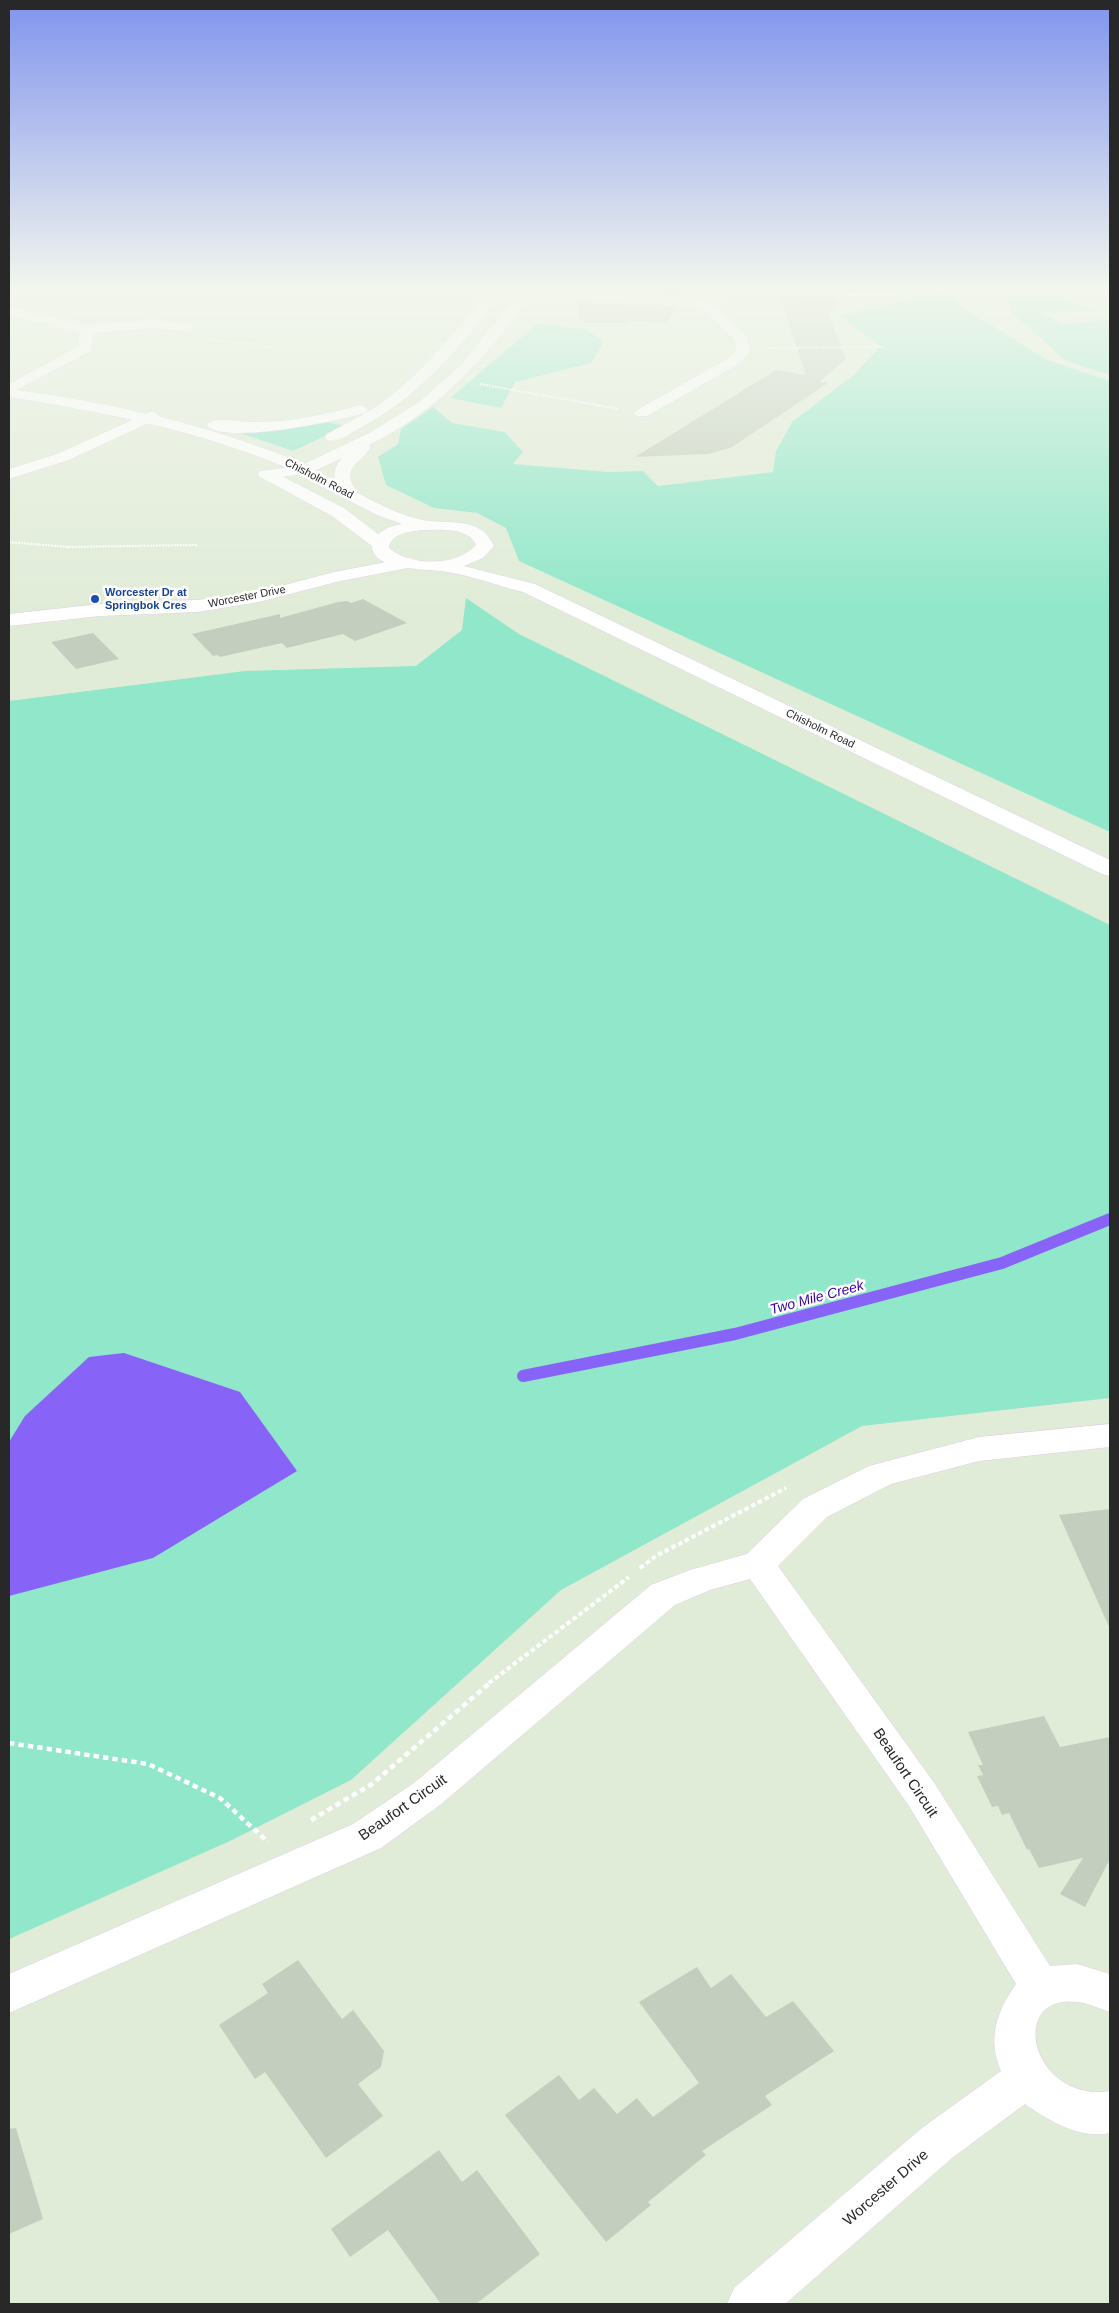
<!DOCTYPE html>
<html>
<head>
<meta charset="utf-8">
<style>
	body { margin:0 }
	#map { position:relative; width:1119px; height:2313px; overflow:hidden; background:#e1ecd8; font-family:Arial,sans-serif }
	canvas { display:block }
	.frame { position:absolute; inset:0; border:10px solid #282828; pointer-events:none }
</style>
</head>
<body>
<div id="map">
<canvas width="1119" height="2313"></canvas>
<div class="frame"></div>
</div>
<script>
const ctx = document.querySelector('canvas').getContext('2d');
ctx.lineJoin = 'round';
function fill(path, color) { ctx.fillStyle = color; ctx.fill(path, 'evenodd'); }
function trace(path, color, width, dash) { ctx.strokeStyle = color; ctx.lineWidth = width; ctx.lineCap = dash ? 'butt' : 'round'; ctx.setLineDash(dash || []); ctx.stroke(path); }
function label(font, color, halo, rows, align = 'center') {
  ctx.font = font + ' Arial,sans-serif'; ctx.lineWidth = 5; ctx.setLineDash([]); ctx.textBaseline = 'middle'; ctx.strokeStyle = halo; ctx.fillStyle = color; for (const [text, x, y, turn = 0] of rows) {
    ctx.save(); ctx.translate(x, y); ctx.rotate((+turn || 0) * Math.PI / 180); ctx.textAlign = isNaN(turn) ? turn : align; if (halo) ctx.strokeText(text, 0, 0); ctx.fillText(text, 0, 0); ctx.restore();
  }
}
const green = new Path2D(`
	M 856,287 L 943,287 L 843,293 Z
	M 940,293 L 1047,360 L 1110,381 L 1110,832 L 519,561 L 506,528 L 477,513 L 434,508 L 386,485 L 378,457 L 398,444 L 401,429 L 433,407 L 452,423 L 505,432 L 523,452 L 513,464 L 609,472 L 643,471 L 658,486 L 773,472 L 776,451 L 792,422 L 855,374 L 880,346 L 838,315 Z
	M 1007,294 L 1071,301 L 1093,311 L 1040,313 L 1063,324 L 1110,320 L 1110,375 L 1066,361 L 1011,312 Z
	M 537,324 L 586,329 L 604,342 L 591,363 L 515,382 L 501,408 L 450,398 Z
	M 326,422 L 346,426 L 293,451 L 240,433 Z
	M 466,598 L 519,634 L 1110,925 L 1110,1398 L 862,1426 L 561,1590 L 351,1780 L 230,1841 L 9,1939 L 9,701 L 245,671 L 416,666 L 462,630 Z`);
const water = new Path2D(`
	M 124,1353 L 240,1392 L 297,1471 L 153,1558 L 9,1596 L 9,1442 L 25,1416 L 89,1357 Z`);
const stream = new Path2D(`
	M 523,1376 L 735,1334 L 1002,1263 L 1110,1219`);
const building = new Path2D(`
	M 576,287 L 684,287 L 680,296 L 577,290 Z
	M 779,294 L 839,299 L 829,315 L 846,359 L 819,382 L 828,383 L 732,447 L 709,454 L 635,457 L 776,370 L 806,375 Z
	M 577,301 L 675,307 L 668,323 L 626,321 L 627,323 L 583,323 L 583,320 L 579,320 Z
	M 363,599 L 407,623 L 355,641 L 343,634 L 287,648 L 282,643 L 220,657 L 217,655 L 213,656 L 192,634 L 280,614 L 280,618 L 338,602 L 347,601 L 351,603 Z
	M 93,633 L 119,659 L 76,669 L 51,642 Z
	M 1110,1509 L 1110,1629 L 1059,1515 Z
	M 1044,1716 L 1060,1747 L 1110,1737 L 1110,1859 L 1085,1907 L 1060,1894 L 1083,1858 L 1039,1868 L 1029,1849 L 1027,1850 L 1009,1813 L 1002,1815 L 998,1806 L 992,1807 L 977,1776 L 983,1775 L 978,1765 L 983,1765 L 968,1732 Z
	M 298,1960 L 342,2019 L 353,2010 L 384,2051 L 381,2067 L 358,2084 L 383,2116 L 326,2158 L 265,2072 L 255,2079 L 219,2025 L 268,1993 L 262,1984 Z
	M 697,1967 L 711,1988 L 731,1974 L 766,2017 L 793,2001 L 834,2051 L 765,2096 L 772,2105 L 702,2151 L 706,2155 L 648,2202 L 651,2205 L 606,2242 L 505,2115 L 559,2075 L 579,2100 L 594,2088 L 617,2114 L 637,2098 L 653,2117 L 699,2083 L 639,2002 Z
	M 16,2128 L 43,2219 L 9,2234 L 9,2129 Z
	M 439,2150 L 462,2182 L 477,2170 L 540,2254 L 476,2304 L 441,2304 L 388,2230 L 350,2257 L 331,2229 Z`);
const pathFar2 = new Path2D(`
	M 209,339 L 271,347
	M 768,348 L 885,347
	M 480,384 L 619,409
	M 9,542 L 67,547 L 198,545`);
const pathFar1 = new Path2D(`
	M 640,1568 L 656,1556 L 786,1488
	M 489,1683 L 629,1577`);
const path = new Path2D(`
	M 9,1743 L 148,1764 L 220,1798 L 268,1842
	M 311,1820 L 372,1784 L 491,1682`);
const minor = new Path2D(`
	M 495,287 L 701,299 L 720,287 L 735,287 L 712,304 L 747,336 L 750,352 L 737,365 L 647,416 L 637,416 L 634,413 L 637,410 L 727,359 L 736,351 L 735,340 L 700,307 L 490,294 L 488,291 Z
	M 9,307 L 86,325 L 154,320 L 189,324 L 196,328 L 189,332 L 154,328 L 93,333 L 91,351 L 9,394 L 9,384 L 79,346 L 79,332 L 9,315 Z
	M 152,411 L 160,416 L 157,419 L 69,460 L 9,479 L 9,469 L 57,454 Z
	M 407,558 L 413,559 L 416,563 L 413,567 L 336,582 L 259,602 L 197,612 L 100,616 L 9,626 L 9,614 L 100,604 L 197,600 L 258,592 L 334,572 Z
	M 1110,1424 L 1110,1447 L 979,1461 L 891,1484 L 827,1517 L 778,1566 L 935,1784 L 1050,1966 L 1077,1964 L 1110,1974 L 1110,2012 C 1100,2009 1088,2003 1077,2002 C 1007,1993 1031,2103 1110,2091 L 1110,2133 C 1079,2139 1049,2121 1025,2104 L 952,2158 L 785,2304 L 727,2304 L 734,2288 L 922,2128 L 1001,2071 C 987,2038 997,2011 1016,1984 L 909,1806 L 750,1579 L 710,1590 L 675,1605 L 440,1805 L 381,1848 L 9,2013 L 9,1974 L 353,1824 L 414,1783 L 651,1585 L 690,1570 L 747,1554 L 803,1499 L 869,1466 L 979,1437 Z`);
const tertiary = new Path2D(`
	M 286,457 C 297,460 307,466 318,472 C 351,488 386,512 423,520 C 449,525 481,515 494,546 L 483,558 L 464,566 L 535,584 L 1110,860 L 1110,876 L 1102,874 L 523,592 C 498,586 464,573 440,571 C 424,569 372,570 372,546 L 332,516 L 260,477 L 258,474 L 260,471 L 272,471 L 344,508 L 378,534 L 389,527 L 402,524 L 377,515 L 280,465 L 278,462 L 280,459 ZM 422,530 C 438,530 469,527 476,545 C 456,567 410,566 389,548 C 391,533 410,532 422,530 Z`);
const secondary = new Path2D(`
	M 491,287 L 505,287 C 465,344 417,399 355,431 C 346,436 338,443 327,440 L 325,437 L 327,434 C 350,421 373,411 393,394 C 431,364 460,324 491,287 Z
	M 523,287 L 537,287 C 492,351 441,410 369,445 L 371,447 C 356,468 340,467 359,495 L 357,499 L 345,499 C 335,484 329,473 342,458 L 310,473 L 266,479 L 260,477 L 258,474 L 260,471 L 300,466 L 371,432 L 419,402 L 460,366 Z
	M 9,389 C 106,402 200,422 292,459 L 294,462 L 292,465 L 280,465 C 192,429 102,412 9,397 Z
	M 360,405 L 365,407 L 368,410 L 365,413 C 342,420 222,446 207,425 C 213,416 238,422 248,422 C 287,423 323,415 360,405 Z`);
const markers = [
	[95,599,5,"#1a4fb4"]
];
const farStreetnames = [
	["Chisholm Road",319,479,27],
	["Worcester Drive",247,597,-11],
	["Chisholm Road",820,729,26]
];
const farTransitnames = [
	["Worcester Dr at",105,593],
	["Springbok Cres",105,606]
];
const waterNames = [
	["Two Mile Creek",817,1298,-15]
];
const nearStreetnames = [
	["Beaufort Circuit",905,1773,56],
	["Beaufort Circuit",403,1808,-35],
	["Worcester Drive",886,2188,-41]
];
fill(green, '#90e7c9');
fill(water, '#8863f7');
trace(stream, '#8863f7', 12);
fill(building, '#c4cebe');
trace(minor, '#decee3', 1);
trace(tertiary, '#decee3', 1);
trace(secondary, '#decee3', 1);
trace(pathFar2, '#fff', 2, [2, 1]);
trace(pathFar1, '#fff', 4, [4.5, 3]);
trace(path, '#fff', 4.5, [5.5, 4]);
fill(minor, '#fff');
fill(tertiary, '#fff');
fill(secondary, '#fff');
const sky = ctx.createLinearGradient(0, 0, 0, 611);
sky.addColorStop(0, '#8194ee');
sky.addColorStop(0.47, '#f2f6ed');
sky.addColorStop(1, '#f2f6ed00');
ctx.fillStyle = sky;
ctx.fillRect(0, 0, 1119, 611);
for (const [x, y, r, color] of markers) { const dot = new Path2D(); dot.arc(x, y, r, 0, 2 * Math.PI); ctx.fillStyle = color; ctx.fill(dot); trace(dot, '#fff', 2); }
label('11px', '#282828', '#fff', farStreetnames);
label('bold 11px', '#164399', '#fff', farTransitnames, 'left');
label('italic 14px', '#3804a0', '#fff', waterNames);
label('15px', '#282828', '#fff', nearStreetnames);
</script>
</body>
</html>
